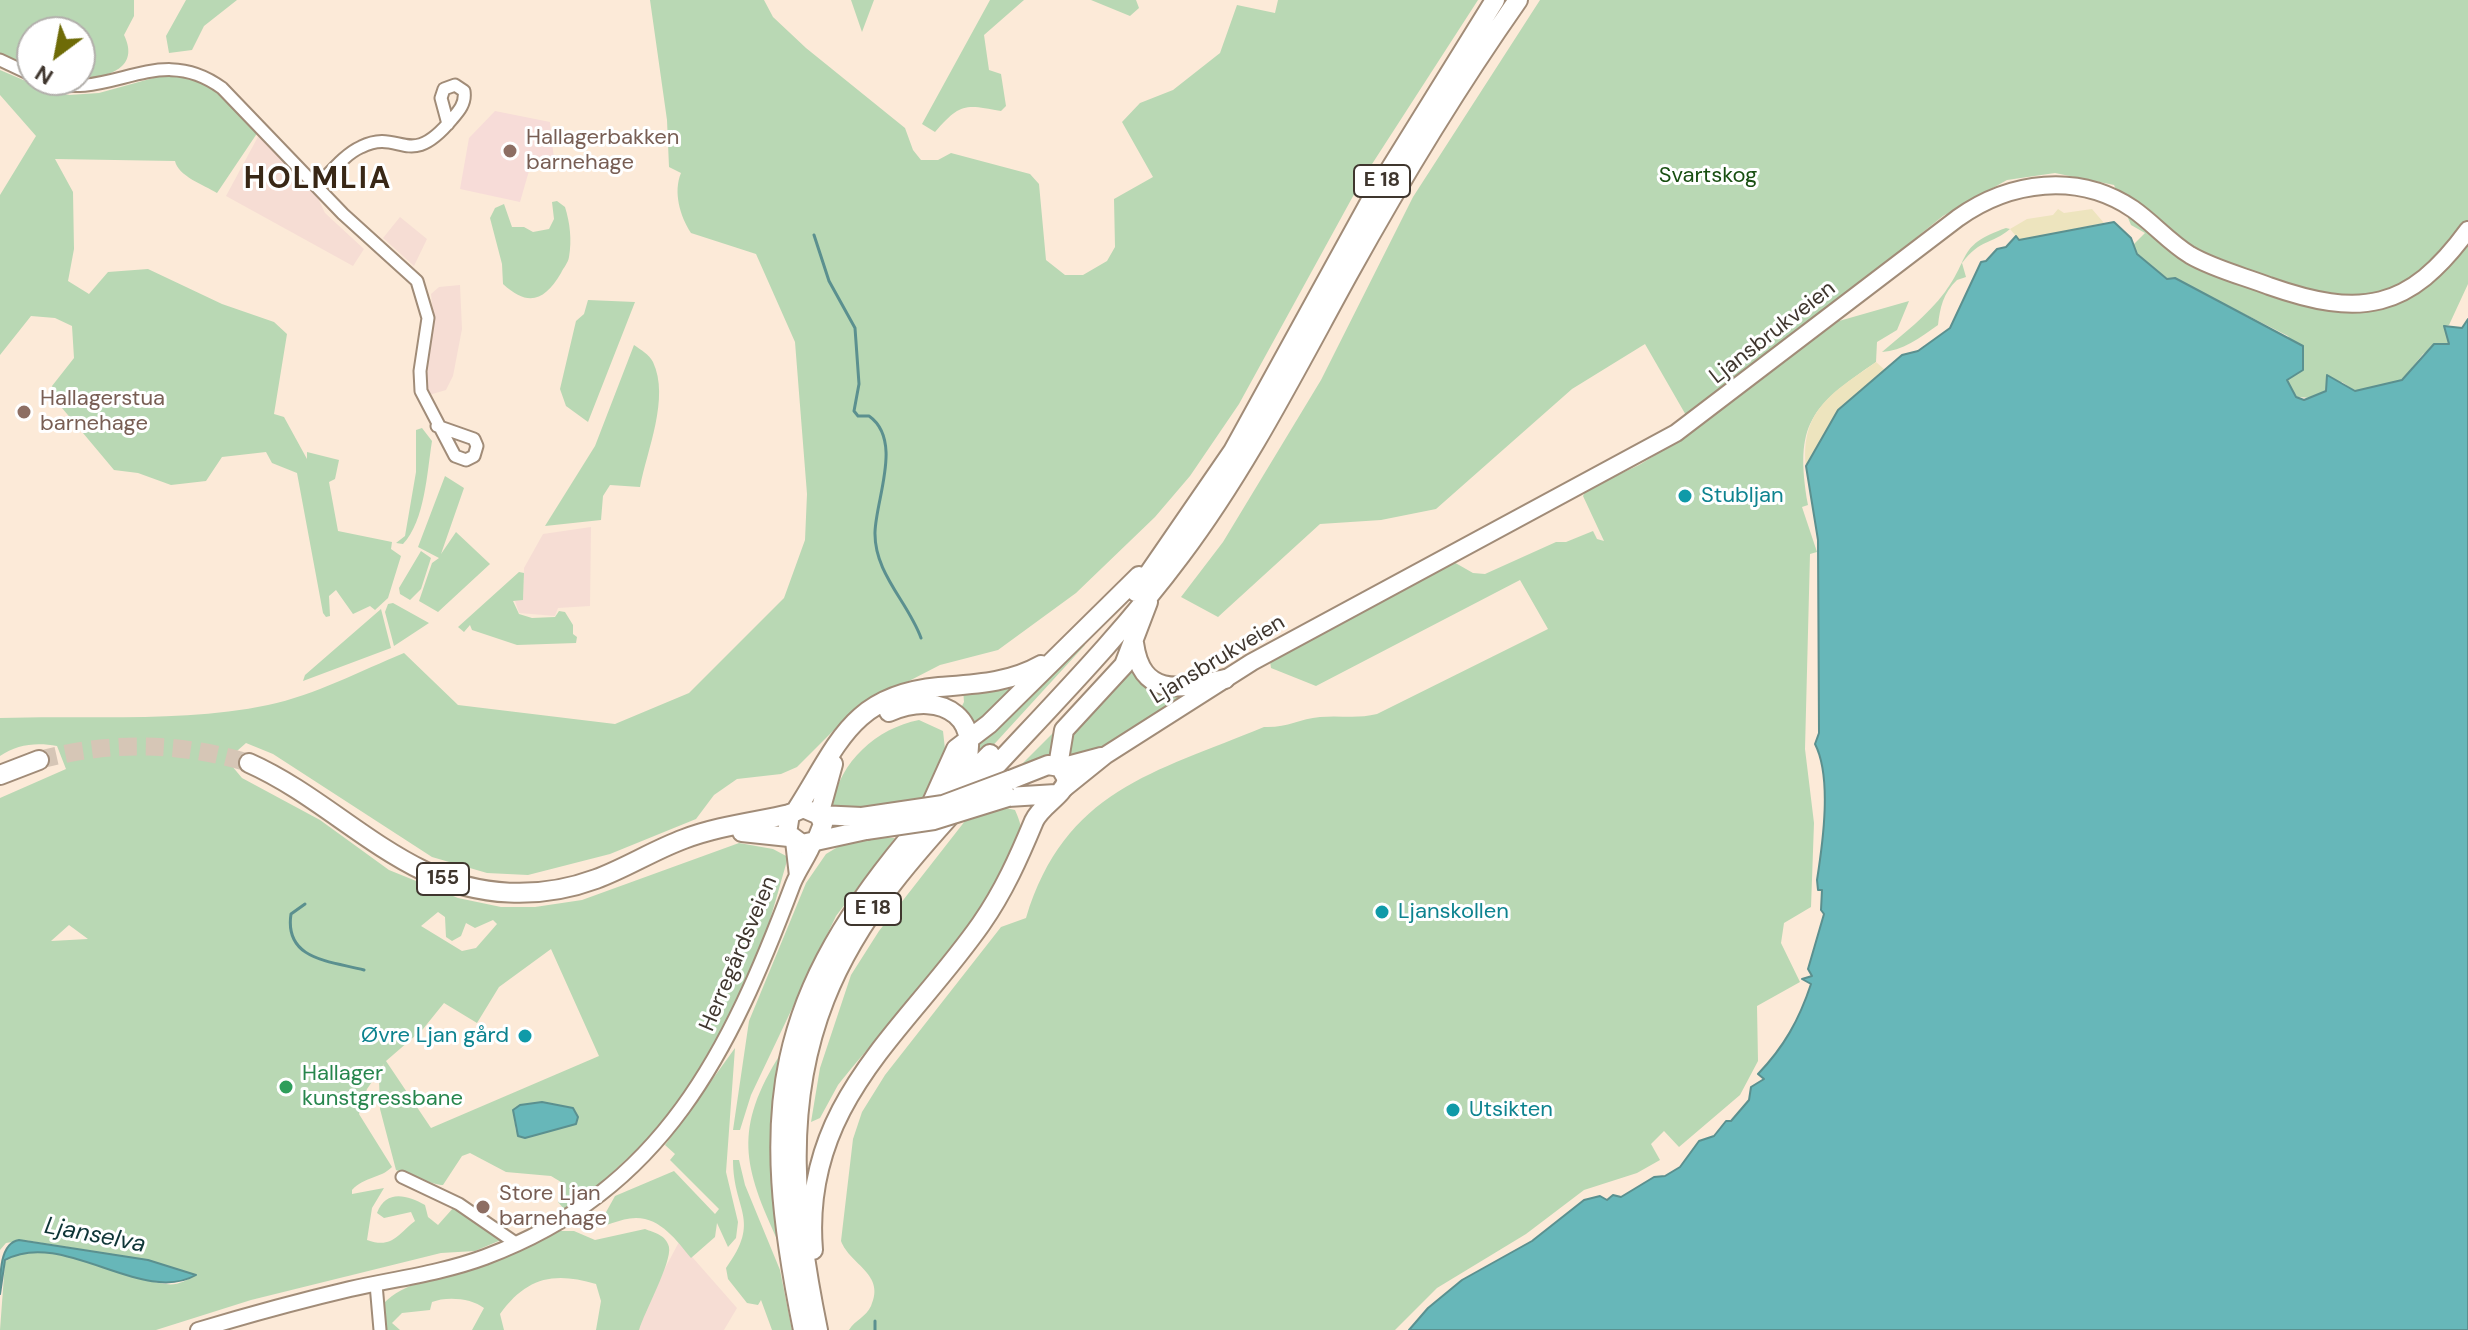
<!DOCTYPE html>
<html>
<head>
<meta charset="utf-8">
<style>
	body { margin:0 }
	#map { position:relative; width:2468px; height:1330px; overflow:hidden; background:#fcead8; font-family:"DM Sans",sans-serif }
	canvas { display:block }
	.north { position:absolute; left:16px; top:16px; width:80px; height:80px; box-sizing:border-box; background:#fff; border:2px solid #b2afab; border-radius:50%; rotate:212deg; font-size:22px; font-weight:700; line-height:32px; text-align:center; color:#3f362e }
	.north::after { content:''; display:block; margin:auto; width:28px; height:36px; background:#6e6b07; clip-path:polygon(50% 0,100% 100%,50% 72%,0 100%) }
</style>
</head>
<body>
<div id="map">
<canvas width="2468" height="1330"></canvas>
<div class="north">N</div>
</div>
<script>
const ctx = document.querySelector('canvas').getContext('2d');
ctx.lineJoin = 'round';
function fill(path, color) { ctx.fillStyle = color; ctx.fill(path, 'evenodd'); }
function trace(path, color, width, dash) { ctx.strokeStyle = color; ctx.lineWidth = width; ctx.lineCap = dash ? 'butt' : 'round'; ctx.setLineDash(dash || []); ctx.stroke(path); }
function label(font, color, halo, rows, align = 'center') {
  ctx.font = font + ' "DM Sans",sans-serif'; ctx.lineWidth = 6; ctx.setLineDash([]); ctx.textBaseline = 'middle'; ctx.strokeStyle = halo; ctx.fillStyle = color; for (const [text, x, y, turn = 0] of rows) {
    ctx.save(); ctx.translate(x, y); ctx.rotate((+turn || 0) * Math.PI / 180); ctx.textAlign = isNaN(turn) ? turn : align; if (halo) ctx.strokeText(text, 0, 0); ctx.fillText(text, 0, 0); ctx.restore();
  }
}
const industrial = new Path2D(`
	M 260,133 L 315,192 L 325,213 L 364,249 L 353,266 L 226,196 Z
	M 400,217 L 427,239 L 414,266 L 383,238 Z
	M 460,285 L 462,329 L 453,376 L 446,390 L 429,395 L 425,380 L 434,324 L 431,294 L 439,287 Z
	M 591,527 L 590,606 L 558,608 L 555,616 L 519,613 L 515,601 L 523,599 L 524,568 L 543,534 Z
	M 679,1242 L 737,1308 L 724,1330 L 632,1330 Z`);
const education = new Path2D(`
	M 495,111 L 550,122 L 555,169 L 531,164 L 520,202 L 460,189 L 469,138 Z`);
const green = new Path2D(`
	M 0,0 L 134,0 L 134,16 L 124,35 C 140,68 109,77 80,79 L 80,32 L 32,32 L 32,70 L 0,53 Z
	M 186,0 L 237,0 L 204,26 L 192,50 L 169,53 L 166,36 Z
	M 650,0 L 764,0 L 773,17 L 806,48 L 905,128 L 913,150 L 921,160 L 938,160 L 951,153 L 1030,174 L 1039,184 L 1046,260 L 1065,275 L 1083,275 L 1107,261 L 1115,247 L 1114,199 L 1153,177 L 1122,122 L 1140,103 L 1173,90 L 1220,53 L 1237,5 L 1275,13 L 1278,0 L 1478,0 L 1363,178 L 1239,404 L 1190,476 L 1155,517 L 1076,593 L 998,650 L 940,665 L 874,699 L 848,716 L 797,767 L 781,774 L 737,779 L 714,795 L 696,819 L 610,854 L 528,875 L 487,873 L 432,857 L 273,754 L 246,743 L 237,751 L 232,766 L 242,778 L 320,820 L 389,870 L 458,898 L 501,907 L 535,907 L 582,900 L 739,843 L 773,849 L 788,857 C 769,924 750,997 713,1057 C 677,1116 623,1163 572,1209 L 564,1209 L 558,1202 L 561,1182 L 551,1176 L 506,1172 L 470,1153 L 462,1156 L 443,1185 C 434,1185 405,1174 396,1170 L 380,1109 L 379,1079 L 384,1064 L 367,1089 L 359,1114 L 392,1167 C 380,1179 365,1176 352,1190 L 352,1194 L 384,1188 L 372,1208 L 367,1240 C 392,1249 397,1235 415,1221 L 411,1212 L 384,1218 L 377,1213 C 386,1189 407,1195 425,1205 L 428,1217 L 438,1225 L 454,1207 L 501,1240 L 475,1251 L 441,1253 L 251,1300 L 156,1330 L 0,1330 L 5,1262 L 17,1253 C 69,1246 116,1278 166,1284 C 176,1286 186,1281 195,1275 L 148,1260 L 24,1240 L 6,1243 L 0,1250 L 0,798 L 66,769 L 57,746 C 37,742 17,744 0,756 L 0,718 C 85,715 185,723 268,705 C 315,695 360,671 404,653 L 458,705 L 615,724 L 689,693 L 784,598 L 805,540 L 807,494 L 795,342 L 756,254 L 691,233 C 680,216 673,192 681,173 L 669,167 L 667,120 ZM 438,912 L 445,917 L 446,937 L 452,941 L 461,936 L 466,923 L 475,928 L 493,920 L 497,924 L 476,948 L 462,951 L 421,926 ZM 69,925 L 88,939 L 51,941 ZM 551,949 L 599,1056 L 431,1128 L 386,1061 L 423,1029 L 444,1003 L 477,1023 L 499,987 ZM 542,1102 L 570,1107 L 516,1131 L 513,1110 L 520,1105 Z
	M 851,0 L 874,0 L 862,32 Z
	M 990,0 L 1024,0 L 984,35 L 989,70 L 1001,74 L 1006,106 L 1001,111 C 965,104 960,103 935,132 L 922,124 Z
	M 1091,0 L 1136,0 L 1139,8 L 1130,16 Z
	M 1540,0 L 2468,0 L 2468,284 L 2449,325 L 2445,326 L 2449,344 L 2437,345 L 2423,354 L 2402,380 L 2355,391 L 2342,382 L 2313,398 L 2296,397 L 2287,380 L 2299,370 L 2304,361 L 2288,336 L 2175,279 L 2168,279 L 2137,254 L 2133,245 L 2145,233 L 2131,225 L 2114,185 L 2055,173 L 2007,180 L 1943,216 L 1731,387 L 1687,417 L 1645,344 L 1572,389 L 1436,509 L 1381,520 L 1320,524 L 1218,617 L 1181,597 L 1223,542 L 1321,380 L 1413,197 Z
	M 0,70 L 49,91 L 69,95 L 99,93 L 175,72 L 196,77 L 226,97 L 258,132 L 217,193 C 204,185 178,176 175,161 L 55,159 L 73,192 L 74,249 L 68,281 L 89,294 L 108,272 L 148,269 L 222,304 L 274,322 L 287,334 L 274,414 L 284,417 L 307,459 L 307,452 L 339,460 L 335,479 L 329,482 L 338,531 L 392,542 L 391,549 L 401,556 L 388,598 L 375,610 L 370,606 L 353,614 L 336,590 L 329,596 L 330,616 L 326,617 L 323,613 L 297,473 L 272,463 L 266,452 L 222,457 L 206,481 L 171,485 L 138,473 L 114,470 L 62,408 L 52,386 L 74,358 L 72,326 L 55,318 L 31,316 L 0,355 L 0,195 L 36,136 L 0,95 Z
	M 557,201 L 565,207 C 570,223 572,240 569,257 C 568,263 564,267 561,273 C 545,300 529,308 503,284 L 502,264 L 490,218 L 495,208 L 504,204 L 512,227 L 524,227 L 533,232 L 549,229 L 554,219 L 552,202 Z
	M 2006,228 L 2010,229 C 1991,245 1981,238 1962,263 L 1966,277 L 1957,280 C 1943,293 1940,308 1938,325 C 1920,338 1902,351 1882,352 C 1904,333 1927,316 1945,292 C 1971,257 1957,245 2006,228 Z
	M 588,300 L 635,302 L 588,422 L 566,406 L 560,389 L 576,321 L 584,314 Z
	M 1909,301 L 1897,330 L 1877,342 L 1876,362 C 1811,407 1794,423 1808,505 L 1802,507 L 1817,552 L 1810,554 L 1805,749 L 1814,823 L 1811,907 L 1784,923 L 1781,943 L 1800,982 L 1757,1006 L 1758,1061 L 1740,1095 L 1679,1147 L 1664,1131 L 1651,1144 L 1660,1160 L 1637,1173 L 1584,1190 L 1526,1234 L 1437,1288 L 1395,1330 L 849,1330 C 855,1320 866,1317 871,1306 C 886,1274 850,1265 841,1241 L 853,1139 L 862,1112 L 885,1075 L 1001,927 L 1026,918 C 1065,790 1153,773 1264,727 C 1287,728 1299,719 1320,717 C 1340,715 1357,719 1377,714 L 1548,629 L 1520,580 L 1316,686 L 1271,668 L 1270,661 L 1452,561 L 1473,573 L 1485,574 L 1556,542 L 1566,542 L 1593,531 L 1597,539 L 1604,541 L 1583,496 L 1586,490 L 1639,465 L 1670,446 L 1839,321 Z
	M 634,345 C 641,350 649,354 653,362 C 670,398 647,450 640,487 L 610,485 L 603,496 L 601,520 L 545,526 L 595,446 Z
	M 422,428 L 432,441 C 427,472 425,521 403,544 L 396,543 L 405,536 L 416,472 L 416,430 Z
	M 445,476 L 464,488 L 441,554 L 456,532 L 490,564 L 438,612 L 419,601 L 432,563 L 439,558 L 418,547 Z
	M 421,551 L 431,558 L 421,589 L 410,600 L 400,594 L 399,588 Z
	M 519,572 L 524,573 L 523,600 L 513,601 L 519,614 L 532,618 L 555,617 L 559,611 L 565,612 L 573,625 L 573,634 L 577,637 L 576,643 L 517,645 L 472,630 L 470,625 L 464,632 L 458,627 Z
	M 393,603 L 429,623 L 394,646 L 385,612 L 388,604 Z
	M 381,609 L 391,648 L 303,681 L 305,675 Z
	M 1085,643 L 1085,645 L 976,764 L 975,739 Z
	M 1131,662 L 1193,691 L 1110,747 L 1068,760 L 1066,741 Z
	M 1027,677 L 974,732 L 960,710 L 964,702 L 963,689 Z
	M 919,720 L 943,731 L 945,749 L 926,797 L 854,808 L 833,805 C 839,762 877,728 919,720 Z
	M 1059,727 L 1053,754 L 1020,766 Z
	M 1006,808 L 1015,810 C 1018,817 1022,826 1021,833 C 1013,889 878,1034 838,1085 L 820,1118 L 811,1122 L 820,1068 L 851,975 L 879,931 L 965,821 Z
	M 864,837 L 895,838 L 836,916 L 751,1095 L 740,1130 L 733,1130 L 749,1021 L 806,883 L 826,854 L 846,842 Z
	M 735,1048 L 726,1172 L 738,1222 L 736,1238 L 728,1247 L 717,1223 L 715,1237 L 691,1258 C 677,1241 661,1218 636,1218 C 619,1218 604,1229 586,1228 L 585,1221 L 590,1215 L 605,1214 L 615,1196 L 674,1171 L 715,1214 L 719,1209 L 670,1160 L 675,1154 L 665,1145 Z
	M 781,1053 L 771,1125 L 772,1185 L 779,1243 C 743,1166 733,1129 781,1053 Z
	M 733,1160 L 739,1160 L 745,1185 L 780,1270 L 792,1330 L 772,1330 L 761,1300 L 758,1305 L 747,1303 L 728,1279 L 726,1268 C 762,1219 733,1211 733,1160 Z
	M 645,1229 C 655,1233 666,1235 669,1247 C 672,1262 644,1313 639,1330 L 596,1330 L 601,1301 L 596,1284 C 553,1271 526,1278 500,1314 L 504,1330 L 472,1330 L 484,1308 C 472,1298 446,1296 432,1302 L 430,1310 L 402,1313 L 392,1323 L 400,1330 L 382,1330 L 383,1304 C 405,1281 438,1279 468,1269 C 499,1258 529,1243 560,1231 L 574,1231 L 595,1240 Z`);
const sand = new Path2D(`
	M 2058,209 L 2064,213 L 2092,209 L 2104,223 L 2019,240 L 2010,229 L 2027,219 L 2053,215 Z
	M 1876,362 L 1885,370 L 1838,410 L 1806,466 C 1800,409 1835,391 1876,362 Z`);
const water = new Path2D(`
	M 2114,222 L 2131,238 L 2137,254 L 2167,279 L 2175,278 L 2303,346 L 2303,370 L 2287,380 L 2296,397 L 2304,400 L 2326,391 L 2327,375 L 2355,391 L 2402,380 L 2434,344 L 2449,344 L 2444,326 L 2462,328 L 2468,319 L 2468,1330 L 1409,1330 L 1428,1308 L 1462,1280 L 1532,1241 L 1584,1200 L 1600,1196 L 1607,1200 L 1613,1195 L 1621,1197 L 1654,1177 L 1665,1176 L 1680,1167 L 1699,1141 L 1714,1136 L 1726,1121 L 1731,1121 L 1749,1100 L 1751,1087 L 1764,1079 L 1758,1074 C 1784,1047 1799,1020 1811,984 L 1802,979 L 1812,976 L 1808,969 L 1824,914 L 1821,910 L 1822,890 L 1818,890 L 1817,880 C 1823,842 1832,777 1815,744 L 1819,733 L 1818,540 L 1806,466 L 1838,410 L 1902,355 L 1918,351 L 1950,328 L 1981,262 L 1986,261 L 1997,249 L 2006,247 L 2016,236 L 2019,240 Z
	M 542,1102 L 573,1108 L 578,1117 L 576,1124 L 525,1138 L 518,1136 L 513,1110 L 520,1105 Z
	M 19,1240 L 148,1260 L 196,1275 C 142,1306 63,1228 5,1260 L 0,1294 C 0,1273 0,1243 19,1240 Z`);
const stream = new Path2D(`
	M 814,235 L 829,281 L 855,328 L 859,384 L 854,411 L 858,416 L 869,416 C 903,440 876,498 875,532 C 874,573 908,602 921,638
	M 305,904 L 291,914 C 284,960 330,961 364,970
	M 875,1321 L 875,1330`);
const primaryTunnel = new Path2D(`
	M 39,760 C 109,741 180,742 249,763`);
const minor = new Path2D(`
	M 0,60 L 32,75
	M 43,80 C 109,104 157,40 222,88 L 343,214 L 417,281 L 428,318 L 420,371 L 421,391 L 455,456 L 466,460 L 474,456 L 477,446 L 474,439 L 437,426
	M 318,185 C 331,172 345,154 361,147 C 401,127 408,172 452,119 C 459,111 466,103 464,91 L 455,85 L 444,89 L 441,98 L 448,124
	M 402,1177 L 459,1204 L 517,1244
	M 376,1284 L 380,1330`);
const tertiary = new Path2D(`
	M 793,841 L 797,876
	M 198,1330 C 248,1315 299,1301 350,1289 C 395,1279 442,1273 485,1257 C 664,1190 730,1051 793,884 C 799,869 809,857 815,841`);
const secondary = new Path2D(`
	M 1060,767 L 1101,756
	M 1065,788 L 1106,755 L 1252,662 L 1676,433 L 1958,218 C 2010,181 2078,172 2133,209 C 2153,223 2169,242 2190,255 C 2214,269 2243,276 2269,286 C 2360,318 2409,311 2468,230`);
const primary = new Path2D(`
	M 249,763 C 312,791 362,841 424,871 C 479,897 539,900 596,879 C 626,868 654,850 684,839 C 718,826 755,822 790,814
	M 0,775 L 39,760
	M 742,832 L 789,837`);
const trunk = new Path2D(`
	M 1136,592 L 1233,451 L 1371,200 L 1495,0
	M 1134,643 C 1142,700 1182,688 1225,679
	M 889,712 C 944,688 989,721 960,779
	M 1058,766 L 1064,730 L 1124,665 L 1148,602
	M 1008,797 L 1056,794
	M 797,809 C 838,745 851,695 939,687 C 975,684 1009,683 1041,665
	M 929,809 L 956,749 L 989,724 L 1139,576
	M 819,815 L 833,764
	M 819,815 L 862,817
	M 817,839 L 823,824 L 819,815 L 803,808 L 790,814 L 787,833 L 802,844 L 866,830
	M 813,1250 C 801,1103 906,1031 981,924 C 1004,891 1019,857 1034,821 C 1042,804 1064,796 1067,779 L 1060,767 L 1048,765 L 1010,780
	M 803,1330 C 758,1109 771,998 922,823 C 944,799 968,777 990,754
	M 818,1330 C 795,1218 782,1108 825,999 C 858,915 919,849 979,784 C 1048,709 1120,637 1181,555 C 1247,467 1296,369 1349,273 C 1401,179 1457,87 1518,0`);
const trunkBridge = new Path2D(`
	M 862,817 L 943,805 L 1010,780
	M 866,830 L 934,820 L 1008,797`);
const markers = [
	[510,151,8,"#8d6e63"],
	[24,412,8,"#8d6e63"],
	[1685,496,8,"#0f9aa8"],
	[1382,912,8,"#0f9aa8"],
	[525,1036,8,"#0f9aa8"],
	[286,1087,8,"#2e9e5b"],
	[1453,1110,8,"#0f9aa8"],
	[483,1207,8,"#8d6e63"]
];
const shields = [
	[1382,181,56],
	[443,879,52],
	[873,909,56]
];
const shieldNames = [
	["E 18",1382,181],
	["155",443,879],
	["E 18",873,909]
];
const educationNames = [
	["Hallagerbakken",526,138],
	["barnehage",526,163],
	["Hallagerstua",40,399],
	["barnehage",40,424],
	["Store Ljan",499,1194],
	["barnehage",499,1219]
];
const parkNames = [
	["Svartskog",1708,176]
];
const streetNames = [
	["Ljansbrukveien",1773,333,-38],
	["Ljansbrukveien",1218,660,-31],
	["Herregårdsveien",739,954,-67]
];
const cultureNames = [
	["Stubljan",1701,496],
	["Ljanskollen",1398,912],
	["Øvre Ljan gård",509,1036,"right"],
	["Utsikten",1469,1110]
];
const leisureNames = [
	["Hallager",302,1074],
	["kunstgressbane",302,1099]
];
const waterNames = [
	["Ljanselva",95,1236,11]
];
const districtNames = [
	["HOLMLIA",318,180]
];
fill(industrial, '#f6ddd4');
fill(education, '#f7dcd8');
fill(green, '#b9d8b4');
fill(sand, '#ede4be');
fill(water, '#67b7b9');
trace(water, '#5b908f', 2);
trace(stream, '#5b908f', 3);
trace(primaryTunnel, '#d6c6b6', 18, [18, 9]);
trace(minor, '#a18c78', 15);
trace(tertiary, '#a18c78', 18);
trace(secondary, '#a18c78', 20);
trace(primary, '#a18c78', 22);
trace(trunk, '#a18c78', 22);
trace(minor, '#fff', 11);
trace(tertiary, '#fff', 14);
trace(secondary, '#fff', 16);
trace(primary, '#fff', 18);
trace(trunk, '#fff', 18);
trace(trunkBridge, '#a18c78', 22, []);
trace(trunkBridge, '#fff', 18);
for (const [x, y, r, color] of markers) { const dot = new Path2D(); dot.arc(x, y, r, 0, 2 * Math.PI); ctx.fillStyle = color; ctx.fill(dot); trace(dot, '#fff', 3); }
for (const [x, y, w] of shields) { const box = new Path2D(); box.roundRect(x - w / 2, y - 16, w, 32, 6); ctx.fillStyle = '#fff'; ctx.fill(box); trace(box, '#3f362e', 2); }
label('bold 20px', '#3f362e', null, shieldNames);
label('22px', '#785e54', '#fff', educationNames, 'left');
label('22px', '#184f11', '#fff', parkNames);
label('22px', '#3f362e', '#fff', streetNames);
label('22px', '#0d838f', '#fff', cultureNames, 'left');
label('22px', '#27864d', '#fff', leisureNames, 'left');
label('italic 24px', '#0e3537', '#fff', waterNames);
ctx.letterSpacing = '2px';
label('bold 30px', '#382716', '#fff', districtNames);
ctx.letterSpacing = '0px';
</script>
</body>
</html>
